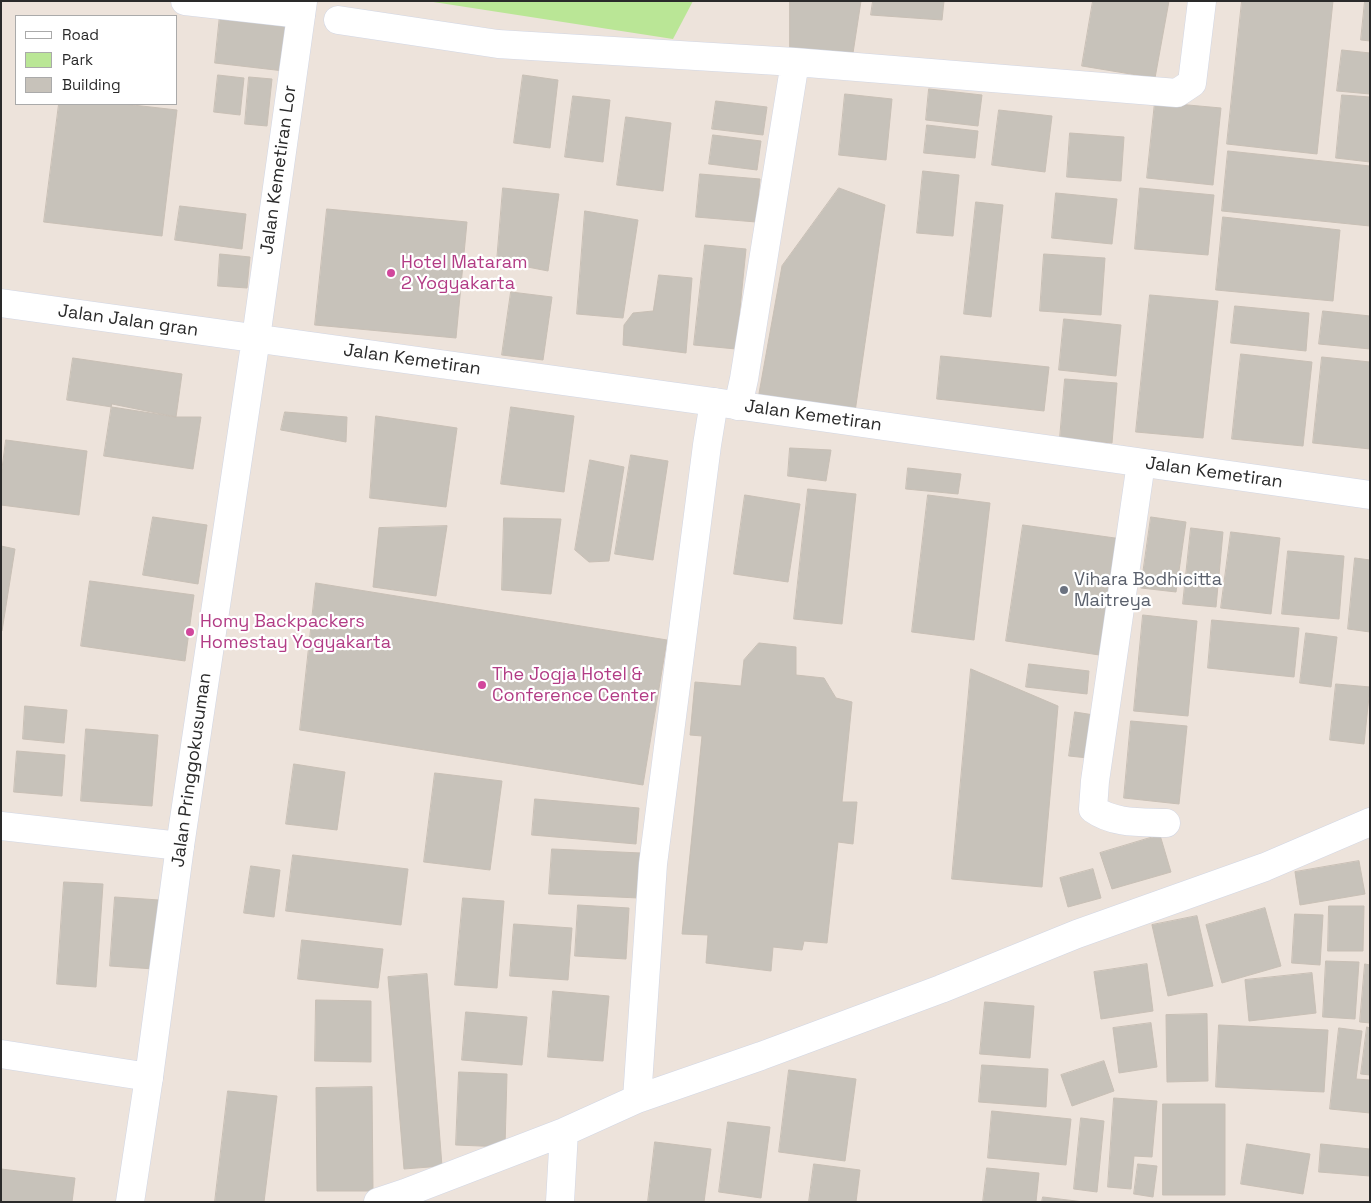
<!DOCTYPE html>
<html>
<head>
<meta charset="utf-8">
<style>
	body { margin:0 }
	#map { position:relative; width:1371px; height:1203px; overflow:hidden; background:#ede3db; font-family:"Space Grotesk",sans-serif }
	canvas { display:block }
	.frame { position:absolute; inset:0; border:2px solid #2a2a2a; pointer-events:none }
	.legend { position:absolute; left:15px; top:15px; width:162px; height:90px; box-sizing:border-box; background:#fff; border:1px solid #aaa; margin:0; padding:6px 9px; list-style:none; font-size:15px; color:#2a2a2a }
	.legend li { display:flex; align-items:center; gap:10px; height:25px }
	.legend b { width:25px; border:1px solid #aaa }
</style>
</head>
<body>
<div id="map">
<canvas width="1371" height="1203"></canvas>
<div class="frame"></div>
<ul class="legend">
<li><b style="height:6px;background:#fff"></b>Road</li>
<li><b style="height:14px;background:#bae696"></b>Park</li>
<li><b style="height:14px;background:#c7c2ba"></b>Building</li>
</ul>
</div>
<script>
const ctx = document.querySelector('canvas').getContext('2d');
ctx.lineJoin = 'round';
function fill(path, color) { ctx.fillStyle = color; ctx.fill(path, 'evenodd'); }
function trace(path, color, width, dash) { ctx.strokeStyle = color; ctx.lineWidth = width; ctx.lineCap = dash ? 'butt' : 'round'; ctx.setLineDash(dash || []); ctx.stroke(path); }
function label(font, color, halo, rows, align = 'center') {
  ctx.font = font + ' "Space Grotesk",sans-serif'; ctx.lineWidth = 4.5; ctx.setLineDash([]); ctx.textBaseline = 'middle'; ctx.strokeStyle = halo; ctx.fillStyle = color; for (const [text, x, y, turn = 0] of rows) {
    ctx.save(); ctx.translate(x, y); ctx.rotate((+turn || 0) * Math.PI / 180); ctx.textAlign = isNaN(turn) ? turn : align; if (halo) ctx.strokeText(text, 0, 0); ctx.fillText(text, 0, 0); ctx.restore();
  }
}
const green = new Path2D(`
	M 427,1 L 693,1 L 673,39 Z`);
const building = new Path2D(`
	M 790,1 L 861,1 L 853,53 L 790,50 Z
	M 873,1 L 944,1 L 942,20 L 871,15 Z
	M 1093,1 L 1169,1 L 1155,78 L 1082,66 Z
	M 1242,1 L 1333,1 L 1317,154 L 1227,144 Z
	M 1365,1 L 1370,1 L 1370,41 L 1361,40 Z
	M 220,15 L 289,22 L 284,71 L 215,63 Z
	M 1342,50 L 1370,53 L 1370,94 L 1337,91 Z
	M 218,75 L 244,78 L 240,115 L 214,112 Z
	M 523,75 L 558,80 L 550,148 L 514,143 Z
	M 249,77 L 272,79 L 267,126 L 245,124 Z
	M 929,89 L 982,95 L 978,126 L 926,120 Z
	M 845,94 L 892,99 L 886,160 L 839,155 Z
	M 1342,95 L 1370,97 L 1370,162 L 1336,158 Z
	M 573,96 L 610,100 L 603,162 L 565,157 Z
	M 716,101 L 767,107 L 763,135 L 712,129 Z
	M 1155,102 L 1221,108 L 1213,185 L 1147,178 Z
	M 59,104 L 124,104 L 177,110 L 162,236 L 44,222 Z
	M 999,110 L 1052,116 L 1045,172 L 992,165 Z
	M 626,117 L 671,123 L 663,191 L 617,185 Z
	M 927,125 L 978,131 L 975,158 L 924,153 Z
	M 1070,133 L 1124,137 L 1121,181 L 1067,177 Z
	M 713,135 L 761,141 L 757,170 L 709,164 Z
	M 1228,151 L 1370,166 L 1370,226 L 1222,211 Z
	M 923,171 L 959,175 L 953,236 L 917,233 Z
	M 700,174 L 760,179 L 756,222 L 696,217 Z
	M 503,188 L 559,194 L 548,271 L 497,261 Z
	M 839,188 L 885,205 L 855,412 L 758,399 L 782,266 Z
	M 1140,188 L 1214,195 L 1208,255 L 1135,249 Z
	M 1056,193 L 1117,199 L 1112,244 L 1052,238 Z
	M 976,202 L 1003,205 L 991,317 L 964,314 Z
	M 180,206 L 246,214 L 242,249 L 175,240 Z
	M 327,209 L 467,222 L 456,338 L 315,325 Z
	M 585,211 L 638,220 L 623,318 L 577,314 Z
	M 1223,217 L 1340,230 L 1333,301 L 1216,290 Z
	M 705,245 L 746,249 L 736,349 L 694,345 Z
	M 220,254 L 250,257 L 247,288 L 218,286 Z
	M 1044,254 L 1105,258 L 1101,315 L 1040,311 Z
	M 659,275 L 692,278 L 686,353 L 623,345 L 624,325 L 633,313 L 653,311 Z
	M 511,292 L 552,297 L 543,360 L 502,355 Z
	M 1150,295 L 1218,301 L 1203,438 L 1136,432 Z
	M 1235,306 L 1309,313 L 1306,351 L 1231,343 Z
	M 1323,311 L 1370,316 L 1370,349 L 1319,344 Z
	M 1064,319 L 1121,325 L 1116,376 L 1059,370 Z
	M 1241,354 L 1312,362 L 1303,446 L 1232,439 Z
	M 941,356 L 1049,367 L 1044,411 L 937,399 Z
	M 1322,357 L 1370,362 L 1370,449 L 1313,443 Z
	M 73,358 L 182,374 L 176,417 L 67,400 Z
	M 1065,379 L 1117,383 L 1112,443 L 1060,438 Z
	M 112,404 L 176,417 L 201,417 L 193,469 L 104,456 Z
	M 511,407 L 574,416 L 564,492 L 501,484 Z
	M 285,412 L 347,417 L 346,442 L 281,430 Z
	M 376,416 L 457,428 L 446,507 L 370,498 Z
	M 6,440 L 87,451 L 79,515 L 1,505 L 1,477 Z
	M 790,448 L 831,450 L 826,481 L 788,476 Z
	M 631,455 L 668,461 L 653,560 L 615,554 Z
	M 590,460 L 624,467 L 609,561 L 589,562 L 575,550 Z
	M 908,468 L 961,474 L 958,494 L 906,489 Z
	M 808,489 L 856,494 L 842,624 L 794,619 Z
	M 745,495 L 800,504 L 788,582 L 734,574 Z
	M 928,495 L 990,503 L 974,640 L 912,632 Z
	M 153,517 L 207,525 L 198,584 L 143,575 Z
	M 1151,517 L 1186,522 L 1176,592 L 1141,588 Z
	M 504,518 L 561,519 L 551,594 L 502,590 Z
	M 1023,525 L 1122,539 L 1106,656 L 1006,641 Z
	M 447,526 L 436,596 L 373,587 L 379,528 Z
	M 1191,528 L 1223,532 L 1216,607 L 1183,604 Z
	M 1231,532 L 1280,538 L 1271,614 L 1221,608 Z
	M 1,546 L 15,549 L 2,631 L 1,631 Z
	M 1288,551 L 1344,556 L 1339,619 L 1282,614 Z
	M 1355,558 L 1370,560 L 1370,632 L 1348,629 Z
	M 90,581 L 194,595 L 185,661 L 81,646 Z
	M 316,583 L 667,640 L 643,785 L 300,730 Z
	M 1143,615 L 1197,621 L 1188,716 L 1134,711 Z
	M 1212,620 L 1299,628 L 1294,677 L 1208,668 Z
	M 1306,633 L 1337,637 L 1331,687 L 1300,683 Z
	M 759,643 L 796,647 L 796,675 L 824,678 L 836,698 L 852,702 L 842,802 L 857,802 L 853,844 L 838,842 L 827,943 L 804,941 L 802,950 L 773,947 L 771,971 L 706,963 L 708,935 L 682,934 L 702,736 L 690,735 L 695,682 L 741,686 L 744,660 Z
	M 1029,664 L 1089,671 L 1087,694 L 1026,687 Z
	M 971,669 L 1058,706 L 1042,887 L 952,879 Z
	M 1336,684 L 1370,687 L 1364,744 L 1330,740 Z
	M 25,706 L 67,710 L 64,743 L 23,739 Z
	M 1075,712 L 1094,715 L 1088,758 L 1069,756 Z
	M 1131,721 L 1187,726 L 1179,804 L 1124,798 Z
	M 86,729 L 158,735 L 152,806 L 81,801 Z
	M 17,751 L 65,755 L 62,796 L 14,792 Z
	M 294,764 L 345,772 L 337,830 L 286,824 Z
	M 435,773 L 502,781 L 490,870 L 424,862 Z
	M 535,799 L 639,808 L 636,844 L 532,835 Z
	M 1160,835 L 1171,872 L 1112,889 L 1100,853 Z
	M 552,849 L 641,853 L 639,898 L 549,894 Z
	M 293,855 L 408,869 L 401,925 L 286,911 Z
	M 1359,861 L 1365,894 L 1300,905 L 1295,872 Z
	M 251,866 L 280,870 L 274,917 L 244,913 Z
	M 1093,869 L 1101,898 L 1068,907 L 1060,878 Z
	M 64,882 L 103,884 L 96,987 L 57,984 Z
	M 115,897 L 159,900 L 154,969 L 110,966 Z
	M 463,898 L 504,901 L 497,988 L 455,985 Z
	M 578,905 L 629,908 L 626,959 L 575,956 Z
	M 1329,906 L 1364,906 L 1363,951 L 1328,951 Z
	M 1265,908 L 1281,966 L 1222,983 L 1206,925 Z
	M 1295,914 L 1323,915 L 1320,965 L 1292,963 Z
	M 1197,916 L 1213,986 L 1168,996 L 1152,925 Z
	M 514,924 L 572,928 L 568,980 L 510,976 Z
	M 302,940 L 383,949 L 378,988 L 298,979 Z
	M 1326,961 L 1359,962 L 1355,1019 L 1323,1017 Z
	M 1147,964 L 1153,1011 L 1101,1019 L 1094,972 Z
	M 1365,964 L 1370,965 L 1370,1023 L 1360,1022 Z
	M 1312,973 L 1316,1013 L 1249,1021 L 1245,980 Z
	M 427,974 L 442,1166 L 404,1169 L 388,977 Z
	M 553,991 L 609,996 L 603,1061 L 548,1057 Z
	M 316,1000 L 371,1001 L 371,1062 L 315,1061 Z
	M 985,1002 L 1034,1006 L 1030,1058 L 980,1054 Z
	M 466,1012 L 527,1017 L 522,1065 L 462,1060 Z
	M 1207,1014 L 1208,1081 L 1167,1082 L 1166,1015 Z
	M 1151,1023 L 1157,1067 L 1119,1073 L 1113,1028 Z
	M 1219,1025 L 1328,1030 L 1324,1092 L 1216,1087 Z
	M 1367,1027 L 1370,1028 L 1370,1075 L 1361,1074 Z
	M 1339,1028 L 1362,1031 L 1356,1079 L 1370,1080 L 1370,1113 L 1330,1109 Z
	M 1104,1061 L 1114,1091 L 1072,1106 L 1061,1075 Z
	M 982,1065 L 1048,1069 L 1046,1107 L 979,1102 Z
	M 789,1070 L 856,1079 L 845,1161 L 779,1152 Z
	M 459,1072 L 507,1074 L 505,1147 L 456,1145 Z
	M 372,1087 L 373,1191 L 317,1191 L 316,1088 Z
	M 228,1091 L 277,1096 L 264,1202 L 215,1202 Z
	M 1114,1098 L 1157,1101 L 1152,1157 L 1134,1156 L 1131,1189 L 1108,1187 Z
	M 1163,1104 L 1225,1104 L 1225,1195 L 1163,1195 Z
	M 992,1111 L 1071,1119 L 1066,1165 L 988,1158 Z
	M 1081,1118 L 1104,1121 L 1097,1192 L 1074,1189 Z
	M 728,1122 L 770,1127 L 761,1198 L 719,1192 Z
	M 655,1142 L 711,1149 L 704,1202 L 648,1202 Z
	M 1247,1144 L 1310,1154 L 1303,1194 L 1241,1184 Z
	M 1321,1144 L 1370,1149 L 1370,1176 L 1319,1172 Z
	M 814,1164 L 860,1170 L 856,1202 L 809,1202 Z
	M 1138,1164 L 1157,1166 L 1153,1197 L 1134,1194 Z
	M 987,1168 L 1039,1173 L 1036,1202 L 983,1202 Z
	M 1,1169 L 75,1178 L 72,1202 L 1,1202 Z
	M 1043,1197 L 1084,1202 L 1042,1202 Z`);
const minor = new Path2D(`
	M 185,1 L 301,14
	M 338,20 L 498,44 L 795,62 L 1177,93 L 1192,83 L 1202,1
	M 738,406 L 744,379 L 795,62
	M 1141,463 L 1095,781 L 1093,809 C 1114,824 1141,822 1166,823
	M 1,826 L 180,846
	M 1,1054 L 149,1077
	M 637,1099 L 653,864 L 707,445 L 714,402
	M 378,1202 L 405,1193 L 564,1132 L 637,1099 L 761,1056 L 941,989 L 1077,934 L 1265,867 L 1370,822
	M 560,1202 L 564,1132`);
const tertiary = new Path2D(`
	M 1,303 L 714,402 L 1370,495
	M 130,1202 L 149,1077 L 180,846 L 256,338 L 303,1`);
const markers = [
	[391,273,5,"#d1479c"],
	[1064,590,5,"#6b7280"],
	[190,632,5,"#d1479c"],
	[482,685,5,"#d1479c"]
];
const streetNames = [
	["Jalan Kemetiran Lor",279,170,-82],
	["Jalan Jalan gran",128,321,8],
	["Jalan Kemetiran",412,360,8],
	["Jalan Kemetiran",813,416,8],
	["Jalan Kemetiran",1214,473,8],
	["Jalan Pringgokusuman",192,770,-82]
];
const hotelNames = [
	["Hotel Mataram",401,263],
	["2 Yogyakarta",401,284],
	["Homy Backpackers",200,622],
	["Homestay Yogyakarta",200,643],
	["The Jogja Hotel &",492,675],
	["Conference Center",492,696]
];
const worshipNames = [
	["Vihara Bodhicitta",1074,580],
	["Maitreya",1074,601]
];
fill(green, '#bae696');
fill(building, '#c7c2ba');
trace(building, '#c8bfb5', 1);
trace(minor, '#d1d6e4', 29);
trace(tertiary, '#d1d6e4', 29);
trace(minor, '#fff', 28);
trace(tertiary, '#fff', 28);
for (const [x, y, r, color] of markers) { const dot = new Path2D(); dot.arc(x, y, r, 0, 2 * Math.PI); ctx.fillStyle = color; ctx.fill(dot); trace(dot, '#fff', 2); }
label('18px', '#2a2a2a', '#fff', streetNames);
label('18px', '#b23c85', '#fff', hotelNames, 'left');
label('18px', '#5b616d', '#fff', worshipNames, 'left');
</script>
</body>
</html>
